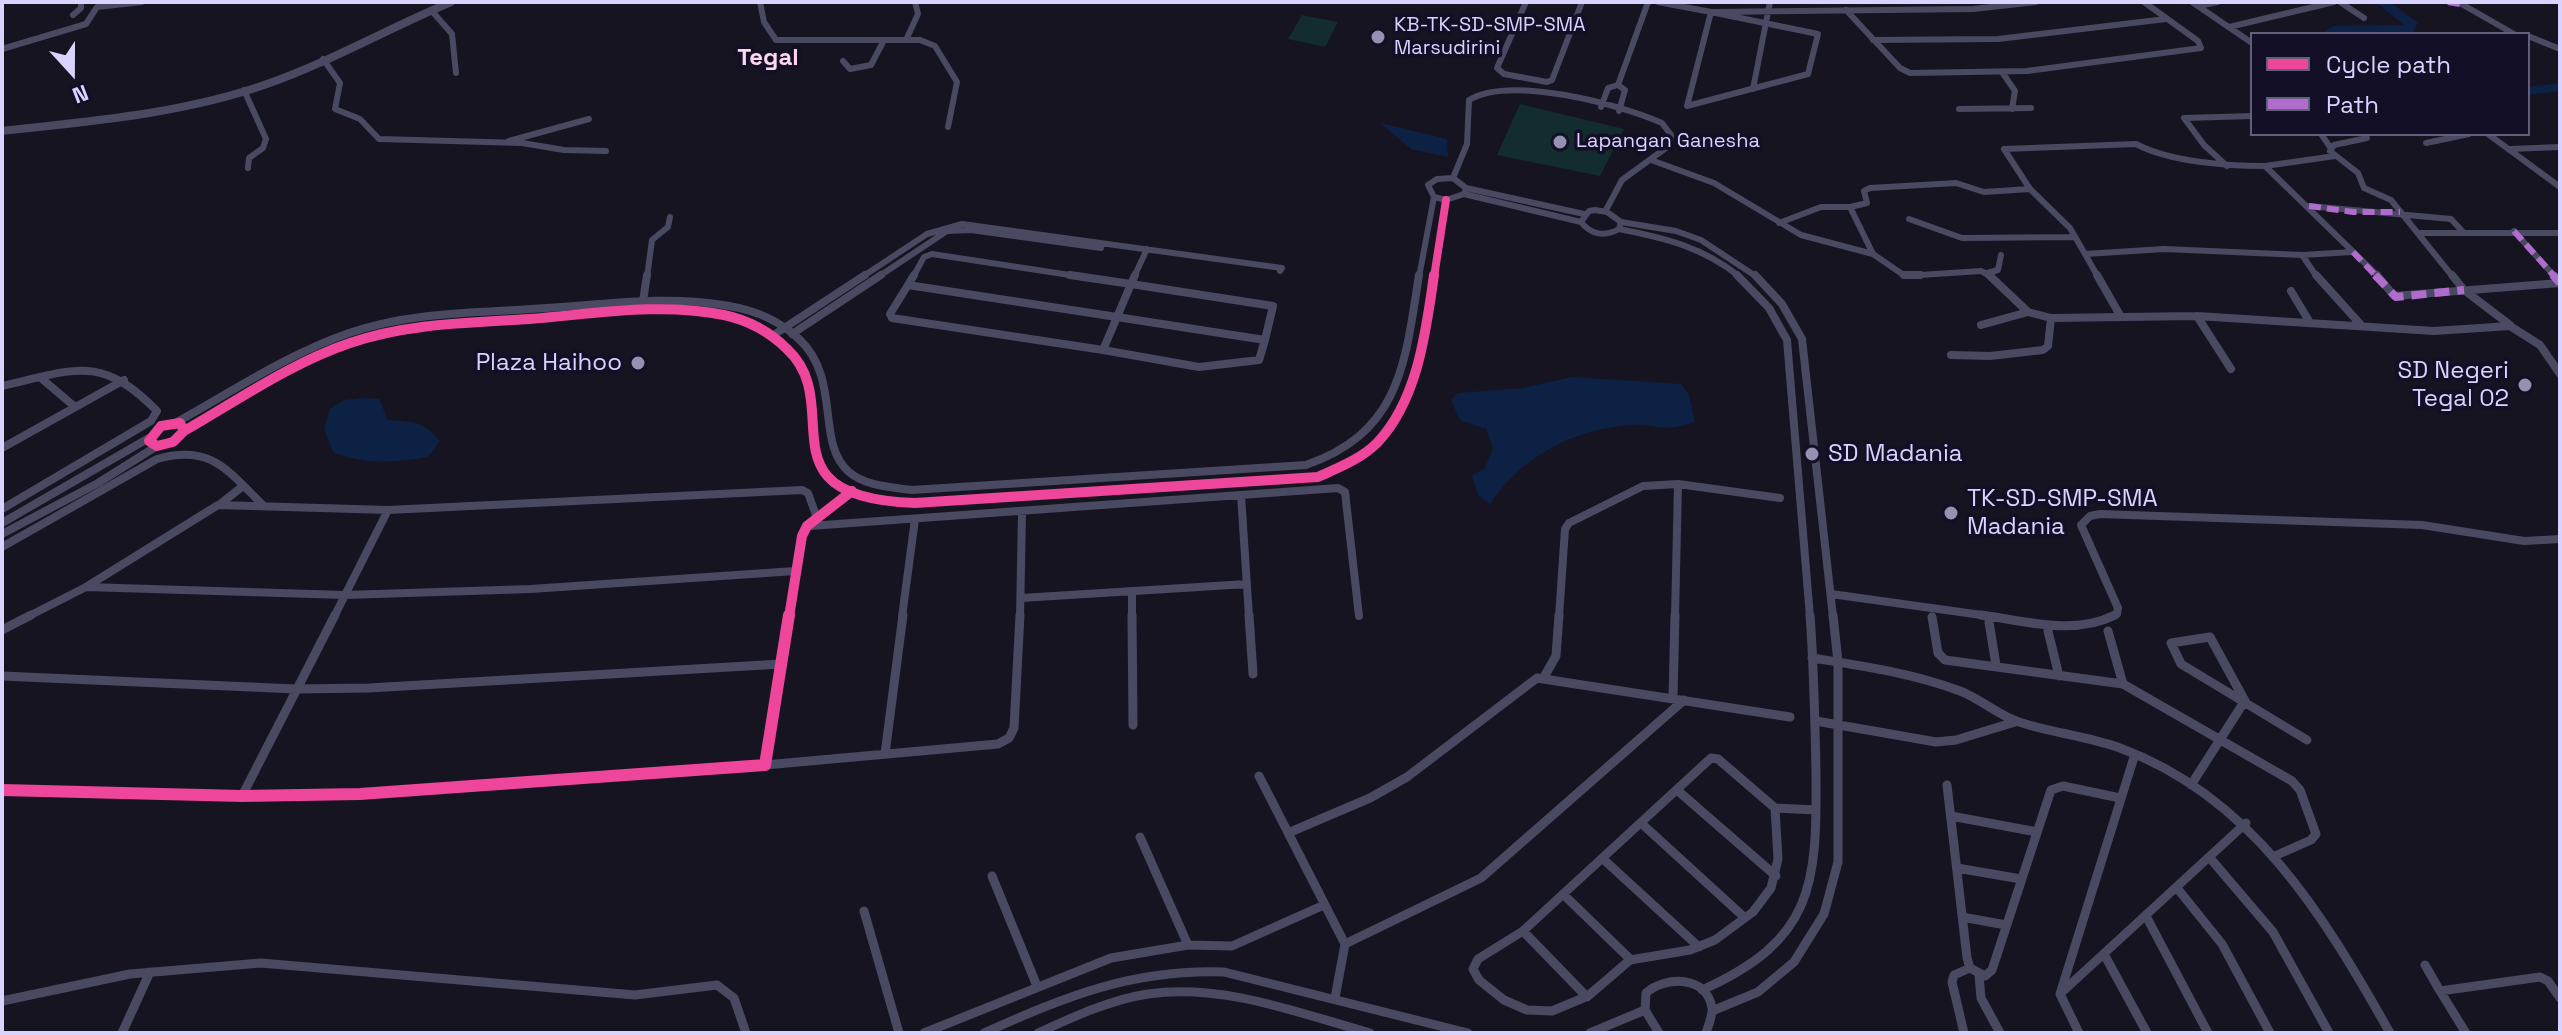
<!DOCTYPE html>
<html>
<head>
<meta charset="utf-8">
<style>
	body { margin:0 }
	#map { position:relative; width:2562px; height:1035px; overflow:hidden; background:#161421; font-family:"Space Grotesk",sans-serif }
	canvas { display:block }
	.frame { position:absolute; inset:0; border:4px solid #d9d4ff; pointer-events:none }
	.legend { position:absolute; left:2250px; top:32px; width:280px; height:104px; box-sizing:border-box; background:#130f26; border:2px solid #625e7d; margin:0; padding:10px 14px; list-style:none; font-size:24px; color:#d9d4ff }
	.legend li { display:flex; align-items:center; gap:16px; height:40px }
	.legend b { width:40px; border:2px solid #625e7d }
	.north { position:absolute; left:32px; top:32px; width:80px; height:80px; -webkit-text-stroke:6px #130f26; paint-order:stroke; rotate:159deg; font-size:22px; font-weight:700; line-height:32px; text-align:center; color:#d9d4ff }
	.north::after { content:''; display:block; margin:auto; width:28px; height:36px; background:#d9d4ff; clip-path:polygon(50% 0,100% 100%,50% 72%,0 100%) }
</style>
</head>
<body>
<div id="map">
<canvas width="2562" height="1035"></canvas>
<div class="frame"></div>
<ul class="legend">
<li><b style="height:10px;background:#ed469a"></b>Cycle path</li>
<li><b style="height:10px;background:#b06ccc"></b>Path</li>
</ul>
<div class="north">N</div>
</div>
<script>
const ctx = document.querySelector('canvas').getContext('2d');
ctx.lineJoin = 'round';
function fill(path, color) { ctx.fillStyle = color; ctx.fill(path, 'evenodd'); }
function trace(path, color, width, dash) { ctx.strokeStyle = color; ctx.lineWidth = width; ctx.lineCap = dash ? 'butt' : 'round'; ctx.setLineDash(dash || []); ctx.stroke(path); }
function label(font, color, halo, rows, align = 'center') {
  ctx.font = font + ' "Space Grotesk",sans-serif'; ctx.lineWidth = 7; ctx.setLineDash([]); ctx.textBaseline = 'middle'; ctx.strokeStyle = halo; ctx.fillStyle = color; for (const [text, x, y, turn = 0] of rows) {
    ctx.save(); ctx.translate(x, y); ctx.rotate((+turn || 0) * Math.PI / 180); ctx.textAlign = isNaN(turn) ? turn : align; if (halo) ctx.strokeText(text, 0, 0); ctx.fillText(text, 0, 0); ctx.restore();
  }
}
const green = new Path2D(`
	M 1302,15 L 1338,22 L 1325,47 L 1288,39 Z
	M 1520,104 L 1624,129 L 1600,176 L 1497,155 Z`);
const water = new Path2D(`
	M 1380,123 L 1447,139 L 1448,157 L 1411,149 Z
	M 1572,377 L 1681,384 L 1689,395 L 1695,422 C 1660,434 1659,423 1629,425 C 1572,430 1521,457 1490,504 L 1478,495 L 1472,476 L 1485,468 L 1493,448 L 1486,429 L 1460,420 L 1451,400 L 1458,393 L 1523,388 Z
	M 363,398 L 379,399 L 388,420 C 410,421 426,422 440,441 L 428,457 C 394,463 366,465 333,452 L 324,429 L 330,409 L 344,400 Z`);
const stream = new Path2D(`
	M 2513,32 L 2524,34`);
const river = new Path2D(`
	M 2376,2 L 2390,2 L 2418,23 L 2413,32 L 2408,33 L 2320,34 L 2334,26 L 2404,25 Z
	M 2560,83 L 2560,91 L 2528,95 L 2528,87 Z`);
const minorFar2 = new Path2D(`
	M 760,2 L 764,22 L 776,40 L 920,40 L 935,46 L 957,82 L 948,127
	M 1526,2 L 1497,68 L 1504,74 L 1547,82 L 1552,80 L 1582,2
	M 1658,2 L 1711,12
	M 2192,2 L 2252,43
	M 2340,2 L 2364,18
	M 2458,2 L 2514,34
	M 2198,6 L 2218,2
	M 431,10 L 452,34 L 456,73
	M 1846,10 L 1900,68 L 1910,73 L 2027,71 L 2201,48 L 2198,41 L 2144,2
	M 1711,12 L 1818,34 L 1808,74 L 1687,106 Z
	M 1711,12 L 1973,9 L 2036,2
	M 73,15 L 81,8 L 81,2
	M 2229,27 L 2334,2
	M 2528,36 L 2560,49
	M 906,40 L 918,14 L 915,2
	M 1873,40 L 1998,39 L 2166,19
	M 2,49 L 86,24 L 97,7 L 142,2
	M 323,59 L 340,83 L 335,109 L 360,119 L 379,139 L 522,143 L 564,150 L 606,151
	M 843,61 L 850,69 L 871,65 L 883,42
	M 2002,72 L 2015,91 L 2012,109
	M 1618,85 L 1625,90 L 1619,111
	M 1753,89 L 1770,2
	M 244,90 L 266,139 L 263,148 L 249,158 L 248,168
	M 1601,107 L 1608,88 L 1618,85 L 1648,2
	M 1959,109 L 2031,108
	M 2321,134 L 2330,147
	M 2488,134 L 2560,187
	M 2367,138 L 2334,145 L 2330,151 L 2358,173 L 2364,188 L 2391,200 L 2453,277
	M 509,141 L 589,119
	M 2426,143 L 2469,134
	M 2004,149 L 2136,144 C 2170,162 2227,166 2265,166
	M 2004,149 L 2030,189 L 2070,228 L 2085,254
	M 2510,149 L 2560,147
	M 2335,156 L 2265,166 L 2379,277
	M 1651,160 L 1714,183 L 1801,235 L 1873,254 L 1905,276 L 1981,271 L 1992,277
	M 2227,166 L 2204,145 L 2184,118 L 2252,116
	M 1453,178 L 1467,144 L 1469,100 C 1510,75 1619,104 1662,123 L 1671,135 L 1670,145 L 1622,180 L 1606,210
	M 1453,178 L 1466,188 L 1464,194 L 1446,200 L 1434,197 L 1428,185 L 1437,179 Z
	M 1466,188 L 1584,214
	M 1464,194 L 1581,222
	M 2309,206 L 2451,219 L 2464,233 L 2560,233
	M 1850,207 L 1867,203 L 1864,191 L 1870,188 L 1956,183 L 1984,192 L 2030,189
	M 1595,210 L 1607,212 L 1621,222 L 1619,229 C 1605,237 1591,235 1581,222 L 1589,211 Z
	M 1909,219 L 1962,238 L 2075,237
	M 1621,222 L 1676,231 L 1701,240 L 1757,277
	M 1779,223 L 1821,207 L 1850,207 L 1873,254
	M 1619,229 C 1665,238 1703,247 1740,277
	M 2514,231 L 2555,277
	M 2418,233 L 2464,233
	M 2302,255 L 2352,252
	M 1987,273 L 1998,270 L 2001,255
	M 647,277 L 652,240 L 668,227 L 670,217
	M 862,277 L 927,234 L 962,224 L 1282,268 L 1280,271
	M 878,277 L 947,231 L 971,230 L 1101,248
	M 913,277 L 924,257 L 932,254 L 1083,277
	M 1134,277 L 1147,249
	M 1419,277 L 1434,197
	M 1434,277 L 1446,200
	M 2098,277 L 2085,254 L 2164,249 L 2302,255 L 2317,277`);
const minorFar1 = new Path2D(`
	M 914,275 L 908,285 L 1117,317
	M 1070,275 L 1131,284
	M 1737,275 L 1769,308 L 1787,340 L 1810,617
	M 1755,275 L 1782,304 L 1802,339 L 1833,617
	M 1904,275 L 1920,275
	M 1989,275 L 2028,312 L 2051,318 L 2197,316 L 2434,331 L 2510,326 L 2540,345 L 2560,374
	M 2097,275 L 2121,317
	M 2316,275 L 2361,325
	M 2377,275 L 2394,296 L 2560,283
	M 2452,275 L 2464,290 L 2510,325
	M 2553,275 L 2560,283
	M 1131,284 L 1273,306 L 1265,340
	M 1131,284 L 1135,275
	M 908,285 L 890,314 L 892,318 L 1103,350
	M 2291,291 L 2309,321
	M 643,301 L 647,275
	M 2197,316 L 2231,369
	M 1117,317 L 1265,340
	M 1117,317 L 1103,350 L 1199,367 L 1259,360 L 1265,340
	M 1117,317 L 1131,284
	M 1981,325 L 2028,312
	M 792,334 L 881,275
	M 772,336 L 865,275
	M 1951,355 L 1990,356 L 2043,350 L 2048,346 L 2051,318
	M 41,378 L 75,407
	M 2,386 C 74,370 100,353 157,411 L 151,421 L 2,509
	M 177,422 C 233,391 288,354 349,333 C 413,311 481,313 547,308 C 608,304 669,295 729,306 C 754,310 780,321 799,339 C 842,379 815,443 849,472 C 865,486 891,487 912,490 L 1306,465 C 1401,432 1405,363 1419,275
	M 180,423 L 184,431 L 173,442 L 157,446 L 149,441 L 161,426 Z
	M 184,431 C 238,400 291,363 350,343 C 408,323 470,323 530,319 C 594,314 660,302 724,315 C 747,320 770,332 787,349 C 848,405 757,498 915,503 L 1318,477 C 1338,468 1361,459 1377,443 C 1418,400 1426,331 1434,275
	M 2,448 L 124,380
	M 1241,495 L 1249,617
	M 219,505 L 243,486
	M 2,523 L 149,438
	M 810,526 L 1338,488 L 1345,492 L 1359,616
	M 2,534 L 98,483 L 157,446
	M 2,547 L 157,459 C 211,444 227,470 263,505
	M 86,587 L 345,595 L 388,510
	M 1132,591 L 1132,617
	M 1831,594 L 1996,617
	M 1021,598 L 1247,584
	M 27,617 L 86,587 L 218,505 L 388,510 L 802,490 L 808,493 L 817,518
	M 334,617 L 345,595 L 531,589 L 795,571
	M 789,617 L 802,536 L 807,526 L 852,491
	M 902,617 L 915,519
	M 1020,617 L 1022,513
	M 1559,617 L 1565,529 L 1569,523 L 1643,486 L 1678,484
	M 1675,617 L 1678,484 L 1780,498
	M 2111,617 L 2117,614 L 2118,608 L 2081,525 L 2090,516 L 2100,514 L 2422,525 L 2524,541 L 2560,539`);
const minor = new Path2D(`
	M 1132,615 L 1133,725
	M 1249,615 L 1253,674
	M 1981,615 C 2026,621 2073,636 2115,615
	M 1932,617 L 1938,653 L 1945,660 L 2123,684 L 2292,781 L 2300,790 L 2316,834 L 2311,840 L 2277,855
	M 1989,622 L 1996,665
	M 2,630 L 31,615
	M 2048,631 L 2059,676
	M 2108,631 L 2123,684
	M 2210,637 L 2245,701 L 2244,702 L 2181,664 L 2171,643 Z
	M 1812,658 C 1863,666 1912,673 1960,691 C 1981,699 1999,716 2019,722 C 2052,733 2087,736 2120,748 C 2253,797 2324,916 2390,1033
	M 2,676 L 296,689 L 369,688 L 781,664
	M 1544,677 L 1556,656 L 1559,615
	M 1673,697 L 1675,615
	M 2244,702 L 2307,740
	M 1816,721 L 1936,742 L 1956,740 L 2015,722
	M 885,754 L 903,615
	M 1711,758 L 1718,759 L 1775,808 L 1778,859 L 1771,888 L 1753,912 L 1715,940 L 1690,950 L 1630,960 L 1588,996 L 1552,1011 L 1527,1010 L 1504,1000 L 1479,980 L 1473,969 L 1478,959 L 1523,931 Z
	M 765,765 L 998,744 L 1009,738 L 1014,728 L 1020,615
	M 1259,776 L 1345,944 L 1335,998
	M 1947,785 L 1967,958 L 1970,968 L 1985,976 L 1992,970 L 2051,790 L 2063,786 L 2120,798
	M 2191,785 L 2244,702
	M 2,790 L 242,796 L 360,794 L 765,765 L 789,615
	M 1677,790 L 1776,876
	M 242,796 L 335,615
	M 1775,808 L 1816,810
	M 1951,816 L 2037,832
	M 1641,823 L 1744,917
	M 1288,833 L 1370,798 L 1407,777 L 1537,678 L 1790,717
	M 1140,837 L 1188,945
	M 1602,858 L 1699,947
	M 2210,858 L 2273,932 L 2329,1033
	M 1957,868 L 2021,879
	M 992,876 L 1037,986
	M 2177,888 L 2222,944 L 2270,1033
	M 1563,894 L 1631,960
	M 864,911 L 899,1033
	M 2146,916 L 2208,1033
	M 1962,917 L 2006,925
	M 1523,931 L 1587,997
	M 1345,944 L 1481,878 L 1684,700
	M 2104,954 L 2147,1033
	M 2425,965 L 2440,991
	M 1979,975 L 1981,998 L 2000,1033
	M 1702,990 C 1814,940 1817,885 1816,773 C 1815,720 1814,668 1810,615
	M 2061,993 L 2246,823
	M 2,1001 L 130,974 L 261,963 L 635,995 L 717,985 L 734,998 L 746,1033
	M 1712,1011 L 1758,992 L 1794,962 L 1824,914 L 1838,862 L 1838,662 L 1833,615
	M 122,1033 L 150,972
	M 924,1033 L 1111,958 L 1188,945 L 1232,946 L 1324,905
	M 984,1033 C 1067,996 1132,969 1224,972 L 1468,1033
	M 1038,1033 C 1073,1017 1109,1000 1148,994 C 1223,983 1298,1013 1370,1033
	M 1590,1033 L 1645,1010
	M 1659,1033 L 1645,1010 L 1646,993 C 1665,976 1707,975 1712,1008 C 1713,1015 1708,1026 1706,1033
	M 1964,1033 L 1952,982 L 1954,975 L 1970,968
	M 2079,1033 L 2060,994 L 2135,754
	M 2466,1033 L 2440,991 L 2540,977 L 2548,981 L 2560,998`);
const tertiary = new Path2D(`
	M 2,131 C 91,121 182,114 267,84 C 330,62 389,28 451,2`);
const quietFar1 = new Path2D(`
	M 2448,2 L 2460,4
	M 2309,206 L 2353,212 L 2400,212
	M 2514,231 L 2555,277
	M 2353,252 L 2377,277`);
const quiet = new Path2D(`
	M 2375,275 L 2396,297 L 2464,290
	M 2553,275 L 2560,283`);
const cyclewayFar2 = new Path2D(`
	M 1434,277 L 1446,200`);
const cyclewayFar1 = new Path2D(`
	M 180,423 L 184,431 L 173,442 L 157,446 L 149,441 L 161,426 Z
	M 184,431 C 238,400 291,363 350,343 C 408,323 470,323 530,319 C 594,314 660,302 724,315 C 747,320 770,332 787,349 C 848,405 757,498 915,503 L 1318,477 C 1338,468 1361,459 1377,443 C 1418,400 1426,331 1434,275
	M 789,617 L 802,536 L 807,526 L 852,491`);
const cycleway = new Path2D(`
	M 2,790 L 242,796 L 360,794 L 765,765 L 789,615`);
const markers = [
	[1378,37,8,"#9591b1"],
	[1560,142,8,"#9591b1"],
	[638,363,8,"#9591b1"],
	[2525,385,8,"#9591b1"],
	[1812,454,8,"#9591b1"],
	[1951,513,8,"#9591b1"]
];
const farPoinames = [
	["KB-TK-SD-SMP-SMA",1394,26],
	["Marsudirini",1394,49],
	["Lapangan Ganesha",1576,142]
];
const farQuarternames = [
	["Tegal",768,58]
];
const poiNames = [
	["Plaza Haihoo",622,363],
	["SD Negeri",2509,371],
	["Tegal 02",2509,399],
	["SD Madania",1828,454,"left"],
	["TK-SD-SMP-SMA",1967,499,"left"],
	["Madania",1967,527,"left"]
];
fill(green, '#132c2d');
fill(water, '#0d2144');
trace(stream, '#0d2144', 2);
fill(river, '#0d2144');
trace(minorFar2, '#4a4962', 6);
trace(minorFar1, '#4a4962', 8);
trace(minor, '#4a4962', 9);
trace(tertiary, '#4a4962', 8);
trace(quietFar1, '#b06ccc', 6, [12, 6]);
trace(quiet, '#b06ccc', 8, [15, 8]);
trace(cyclewayFar2, '#ed469a', 8);
trace(cyclewayFar1, '#ed469a', 10);
trace(cycleway, '#ed469a', 12);
for (const [x, y, r, color] of markers) { const dot = new Path2D(); dot.arc(x, y, r, 0, 2 * Math.PI); ctx.fillStyle = color; ctx.fill(dot); trace(dot, '#130f26', 3); }
label('20px', '#d9d4ff', '#130f26', farPoinames, 'left');
label('bold 24px', '#ffd6f0', '#130f26', farQuarternames);
label('24px', '#d9d4ff', '#130f26', poiNames, 'right');
</script>
</body>
</html>
